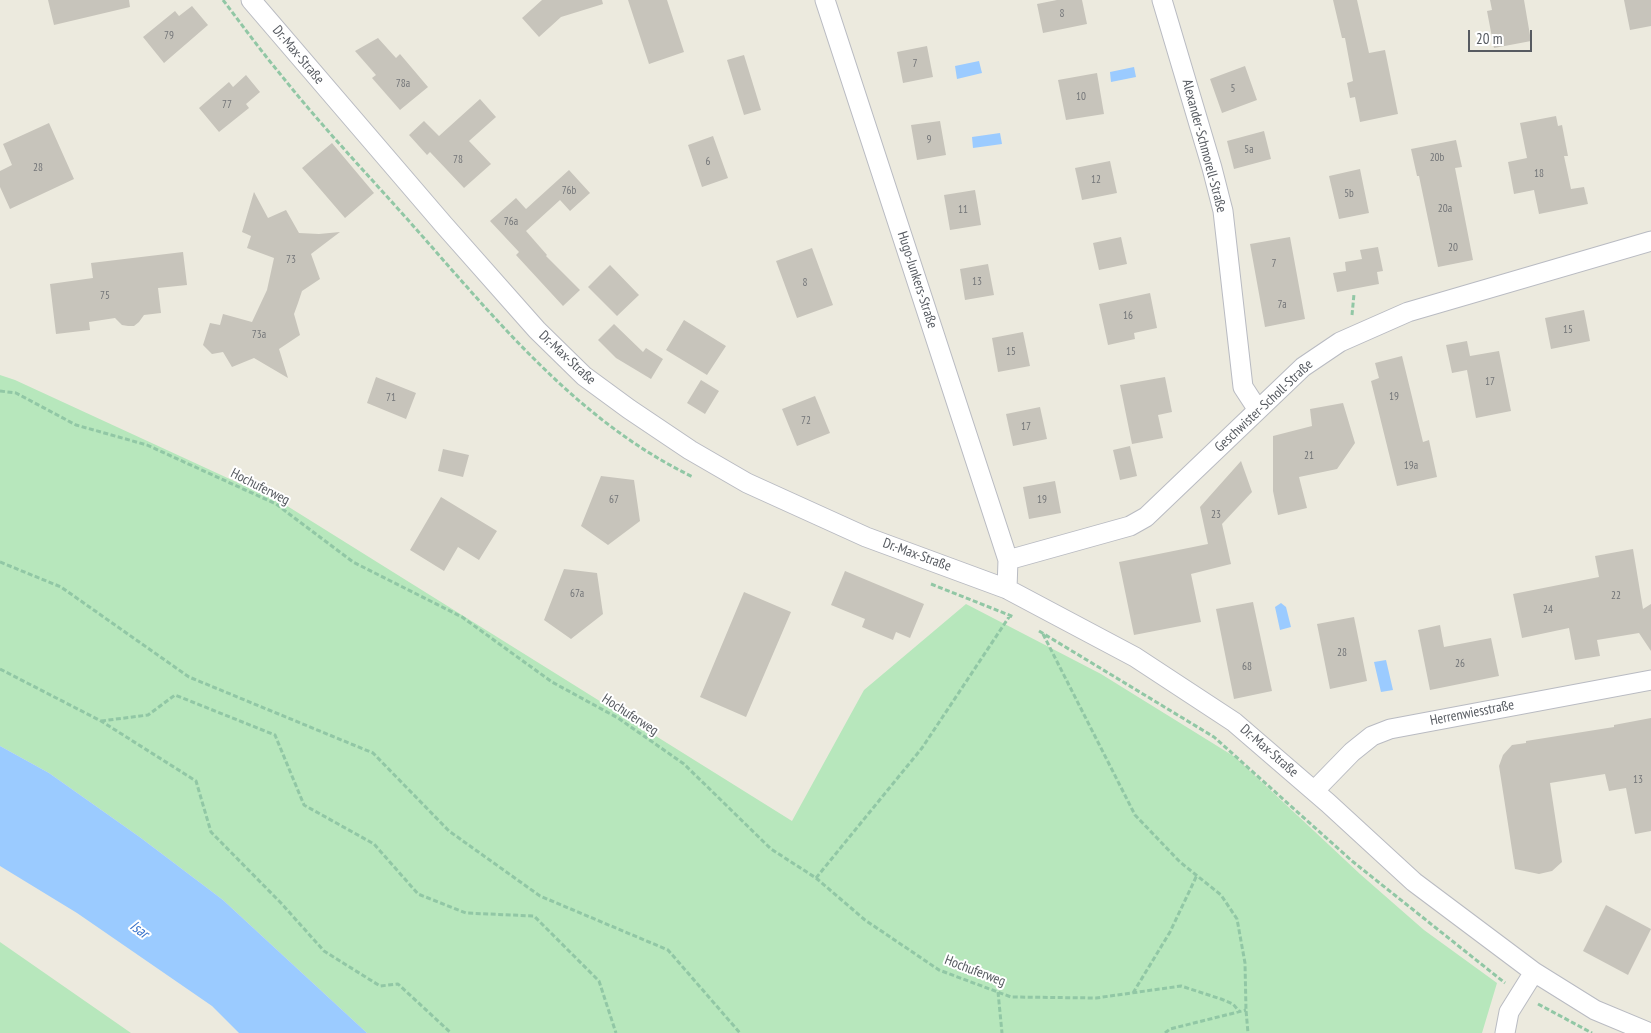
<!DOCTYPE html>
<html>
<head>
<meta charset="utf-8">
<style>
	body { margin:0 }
	#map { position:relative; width:1651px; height:1033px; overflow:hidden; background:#eceade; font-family:"PT Sans Narrow",sans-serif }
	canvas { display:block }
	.scale { position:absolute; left:1468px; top:30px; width:64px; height:22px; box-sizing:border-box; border:2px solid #575b61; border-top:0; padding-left:6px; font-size:15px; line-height:18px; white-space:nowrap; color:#575b61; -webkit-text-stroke:4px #fff; paint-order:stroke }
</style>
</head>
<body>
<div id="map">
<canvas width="1651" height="1033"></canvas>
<div class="scale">20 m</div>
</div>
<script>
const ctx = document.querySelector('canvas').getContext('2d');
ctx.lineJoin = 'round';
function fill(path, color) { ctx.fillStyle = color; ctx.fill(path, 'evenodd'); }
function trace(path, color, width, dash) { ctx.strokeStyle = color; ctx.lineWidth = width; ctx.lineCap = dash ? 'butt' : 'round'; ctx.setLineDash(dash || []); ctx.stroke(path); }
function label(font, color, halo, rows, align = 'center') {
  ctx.font = font + ' "PT Sans Narrow",sans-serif'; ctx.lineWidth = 4; ctx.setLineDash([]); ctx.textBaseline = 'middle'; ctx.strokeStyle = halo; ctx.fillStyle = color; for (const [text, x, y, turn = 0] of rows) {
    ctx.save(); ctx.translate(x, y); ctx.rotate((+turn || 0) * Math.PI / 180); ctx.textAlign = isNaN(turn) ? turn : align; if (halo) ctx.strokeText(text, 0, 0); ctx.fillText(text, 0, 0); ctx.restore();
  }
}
const green = new Path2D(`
	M 0,375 L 15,380 L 284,504 L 792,821 L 864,690 L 966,604 L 1101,674 L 1235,757 L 1360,874 L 1424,930 L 1497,983 L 1482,1033 L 367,1033 L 223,900 L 141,838 L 49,773 L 0,746 Z
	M 0,942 L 131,1033 L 0,1033 Z`);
const water = new Path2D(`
	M 979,61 L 982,73 L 957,79 L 955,66 Z
	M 1134,67 L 1136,77 L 1111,82 L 1110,72 Z
	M 1000,133 L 1002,144 L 973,148 L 972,137 Z
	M 1281,603 L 1286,607 L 1291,627 L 1280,630 L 1275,607 Z
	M 1386,660 L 1393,690 L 1381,692 L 1374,662 Z
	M 0,746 L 49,773 L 141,838 L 223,900 L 367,1033 L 239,1033 L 212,1006 L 77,913 L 0,866 Z`);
const building = new Path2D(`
	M 48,0 L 129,0 L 130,7 L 54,25 Z
	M 542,0 L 602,0 L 603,4 L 561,17 L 539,37 L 522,18 Z
	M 628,0 L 667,0 L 684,52 L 649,64 Z
	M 1057,0 L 1082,0 L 1087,24 L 1043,33 L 1037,4 Z
	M 1333,0 L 1357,0 L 1369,53 L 1385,50 L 1398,114 L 1360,122 L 1355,97 L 1350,98 L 1347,83 L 1353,81 L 1345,38 L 1342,38 Z
	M 1490,0 L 1524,0 L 1531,41 L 1494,48 L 1487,11 L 1492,10 Z
	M 1624,0 L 1651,0 L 1651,26 L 1630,30 Z
	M 192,6 L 208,25 L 164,63 L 143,37 L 175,11 L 179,16 Z
	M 378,38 L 396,58 L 400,54 L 428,87 L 400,110 L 372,78 L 376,75 L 355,51 Z
	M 927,46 L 933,77 L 903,83 L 897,52 Z
	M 744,55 L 761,110 L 744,115 L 727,60 Z
	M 1245,66 L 1257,100 L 1222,113 L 1210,79 Z
	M 1097,73 L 1104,114 L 1066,120 L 1058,80 Z
	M 246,75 L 260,92 L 246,104 L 249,108 L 219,132 L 199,108 L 229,82 L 233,87 Z
	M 480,99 L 496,117 L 469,141 L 491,164 L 464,188 L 430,152 L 427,155 L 409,135 L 424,121 L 439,136 Z
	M 1556,116 L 1558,126 L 1562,125 L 1568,156 L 1564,156 L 1571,189 L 1584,187 L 1588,204 L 1539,214 L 1534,190 L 1514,194 L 1508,162 L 1527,158 L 1520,123 Z
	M 940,121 L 946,155 L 917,160 L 911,125 Z
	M 49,123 L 74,179 L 10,209 L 0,187 L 0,171 L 12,165 L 3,144 Z
	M 1264,131 L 1271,159 L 1234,169 L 1227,141 Z
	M 713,136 L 728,178 L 702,187 L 688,145 Z
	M 1456,140 L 1462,167 L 1455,168 L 1473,260 L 1438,267 L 1419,176 L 1417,176 L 1411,149 Z
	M 332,143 L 374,193 L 345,218 L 302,168 Z
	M 1110,161 L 1117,193 L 1082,200 L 1075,168 Z
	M 1360,169 L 1369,213 L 1339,219 L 1329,176 Z
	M 569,170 L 590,193 L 570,211 L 560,200 L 526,231 L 547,255 L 546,256 L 580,290 L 563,306 L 516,255 L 519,252 L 490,221 L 516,198 L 526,209 Z
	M 975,190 L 981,225 L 950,230 L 944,195 Z
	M 254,192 L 268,218 L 286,210 L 299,233 L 319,234 L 340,232 L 311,254 L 320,279 L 302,291 L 298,303 L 294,314 L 300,335 L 279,349 L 288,378 L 254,358 L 232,367 L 223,352 L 212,354 L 203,345 L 210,323 L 220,325 L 223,314 L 252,322 L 267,290 L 274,258 L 247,248 L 251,236 L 242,232 Z
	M 1121,237 L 1127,264 L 1099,270 L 1093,243 Z
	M 1290,237 L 1305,319 L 1265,327 L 1250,244 Z
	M 1378,247 L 1383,271 L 1377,272 L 1379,284 L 1337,292 L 1333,273 L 1346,271 L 1345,262 L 1362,259 L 1360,250 Z
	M 812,248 L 833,305 L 797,318 L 776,261 Z
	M 183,252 L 187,285 L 158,288 L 161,313 L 144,315 L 139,322 L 134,326 L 128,326 L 122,325 L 115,318 L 89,322 L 90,330 L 56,334 L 50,284 L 93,278 L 91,263 Z
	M 988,264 L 994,295 L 965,300 L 960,269 Z
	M 610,265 L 639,295 L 617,316 L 588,287 Z
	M 1150,293 L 1157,328 L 1134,333 L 1135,339 L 1108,345 L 1099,304 Z
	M 1584,310 L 1590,341 L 1551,349 L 1545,318 Z
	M 684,320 L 726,346 L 707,375 L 666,350 Z
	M 614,324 L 643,352 L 646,348 L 663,359 L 651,379 L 616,358 L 598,340 Z
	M 1023,332 L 1030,366 L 998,372 L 992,338 Z
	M 1467,341 L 1470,356 L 1499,351 L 1511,411 L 1476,418 L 1467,370 L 1452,373 L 1446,345 Z
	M 1402,356 L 1423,442 L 1429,440 L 1437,477 L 1397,486 L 1371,381 L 1379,378 L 1375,363 Z
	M 376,377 L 416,393 L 406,419 L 367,403 Z
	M 1165,377 L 1172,412 L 1158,415 L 1163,438 L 1132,444 L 1120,385 Z
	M 701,380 L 719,391 L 705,414 L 687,403 Z
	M 815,396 L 830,433 L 797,446 L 782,409 Z
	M 1343,403 L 1355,443 L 1337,469 L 1299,477 L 1307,508 L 1278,515 L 1273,491 L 1273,436 L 1312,426 L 1310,409 Z
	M 1040,407 L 1047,439 L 1013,446 L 1006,414 Z
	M 1130,446 L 1137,476 L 1120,480 L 1113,450 Z
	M 443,449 L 469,455 L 463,477 L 438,471 Z
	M 1241,461 L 1252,492 L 1222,524 L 1231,564 L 1191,574 L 1201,622 L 1134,635 L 1119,562 L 1208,544 L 1200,507 Z
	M 601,476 L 634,480 L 640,521 L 608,545 L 581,526 Z
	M 1055,481 L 1061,513 L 1029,519 L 1023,487 Z
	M 441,497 L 497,531 L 479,560 L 458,547 L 444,571 L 410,550 Z
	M 1633,549 L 1643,609 L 1651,604 L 1651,651 L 1639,633 L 1597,640 L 1600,656 L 1575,660 L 1569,628 L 1522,638 L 1513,594 L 1599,577 L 1595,556 Z
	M 564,569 L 597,573 L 603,614 L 571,639 L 544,620 Z
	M 845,571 L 924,604 L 910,638 L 896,632 L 893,640 L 862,627 L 865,619 L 831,605 Z
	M 744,592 L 791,612 L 746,717 L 700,697 Z
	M 1253,602 L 1272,691 L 1234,699 L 1216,609 Z
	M 1354,617 L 1367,681 L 1330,689 L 1317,624 Z
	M 1440,625 L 1444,647 L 1491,638 L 1499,676 L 1430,690 L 1418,630 Z
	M 1651,718 L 1651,831 L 1635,834 L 1626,788 L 1609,791 L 1605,774 L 1550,783 L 1562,862 L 1552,871 L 1539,874 L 1515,869 L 1499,766 L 1503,755 L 1512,745 L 1526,743 L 1526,741 L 1614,727 L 1614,725 Z
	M 1606,905 L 1651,929 L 1628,975 L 1583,951 Z`);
const path = new Path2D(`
	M 223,0 C 242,25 261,51 281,75 C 323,128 371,178 416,229 C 498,322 579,422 693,477
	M 1352,315 L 1354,294
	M 0,391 L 16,393 L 76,425 L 147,445 L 276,504 L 353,562 L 462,617 L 552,682 L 618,718 L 684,764 L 771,849 L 816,878 L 865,920 L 939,970 L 1011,997 L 1096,998 L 1181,986 L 1221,999 L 1233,1004 L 1239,1011
	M 0,562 L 61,587 L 189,677 L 373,753 L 449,831 L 540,896 L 668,950 L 740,1033
	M 931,584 L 1014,617
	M 1039,631 L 1214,737 L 1352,861 L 1505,983
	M 1043,634 L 1135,815 L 1180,862 L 1221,895 L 1237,919 L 1245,963 L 1246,1010 L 1248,1033
	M 0,669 L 101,721 L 196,781 L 211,832 L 281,903 L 324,951 L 380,986 L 398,984 L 451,1033
	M 101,721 L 148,715 L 175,695 L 275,735 L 304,805 L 374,844 L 418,894 L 466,913 L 534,916 L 599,981 L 616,1033
	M 816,878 L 922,748 L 1011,614
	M 998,992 L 1002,1033
	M 1133,993 L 1170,932 L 1197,875
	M 1538,1004 L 1592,1033
	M 1165,1033 L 1170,1029 L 1246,1010`);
const minor = new Path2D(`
	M 251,0 L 444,225 L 537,330 L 584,376 L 629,409 L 690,450 L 747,483 L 866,537 L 1007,589 L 1135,657 L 1234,722 L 1328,803 L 1414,882 L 1534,972 L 1595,1010 L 1650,1033
	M 825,0 L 1008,560
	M 1162,0 L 1212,168 L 1223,211 L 1243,387 L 1258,410
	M 1007,589 L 1008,560 L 1130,526 L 1146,517 L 1303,367 L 1340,342 L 1408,312 L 1651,241
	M 1314,791 L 1352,752 L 1372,736 L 1390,729 L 1651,680
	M 1505,1033 L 1509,1012 L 1534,972`);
const numberNames = [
	["8",1062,14],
	["79",169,36],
	["7",915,64],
	["78a",403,84],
	["5",1233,89],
	["10",1081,97],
	["77",227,105],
	["9",929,140],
	["5a",1249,150],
	["20b",1437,158],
	["78",458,160],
	["6",708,162],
	["28",38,168],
	["18",1539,174],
	["12",1096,180],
	["76b",569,191],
	["5b",1349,194],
	["20a",1445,209],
	["11",963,210],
	["76a",511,222],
	["20",1453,248],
	["73",291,260],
	["7",1274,264],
	["13",977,282],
	["8",805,283],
	["75",105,296],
	["7a",1282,305],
	["16",1128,316],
	["15",1568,330],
	["73a",259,335],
	["15",1011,352],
	["17",1490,382],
	["19",1394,397],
	["71",391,398],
	["72",806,421],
	["17",1026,427],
	["21",1309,456],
	["19a",1411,466],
	["67",614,500],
	["19",1042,500],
	["23",1216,515],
	["67a",577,594],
	["22",1616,596],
	["24",1548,610],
	["28",1342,653],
	["26",1460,664],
	["68",1247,667],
	["13",1638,780]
];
const streetNames = [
	["Dr.-Max-Straße",298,55,50],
	["Alexander-Schmorell-Straße",1204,146,75],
	["Hugo-Junkers-Straße",917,280,72],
	["Dr.-Max-Straße",567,358,43],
	["Geschwister-Scholl-Straße",1264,406,-43],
	["Hochuferweg",260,487,27],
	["Dr.-Max-Straße",917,555,20],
	["Herrenwiesstraße",1472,713,-11],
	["Hochuferweg",630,715,33],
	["Dr.-Max-Straße",1269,751,41],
	["Hochuferweg",975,971,21]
];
const waterNames = [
	["Isar",139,930,37]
];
fill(green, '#b7e7bc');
fill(water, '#9bcbff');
fill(building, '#c7c4bb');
trace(minor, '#b9bbc2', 21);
trace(path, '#91c7a5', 3, [5, 2.5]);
trace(minor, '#fff', 19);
label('11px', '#737578', null, numberNames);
label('14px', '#575b61', '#fff', streetNames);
label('italic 15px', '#3671ca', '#fff', waterNames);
</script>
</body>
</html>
